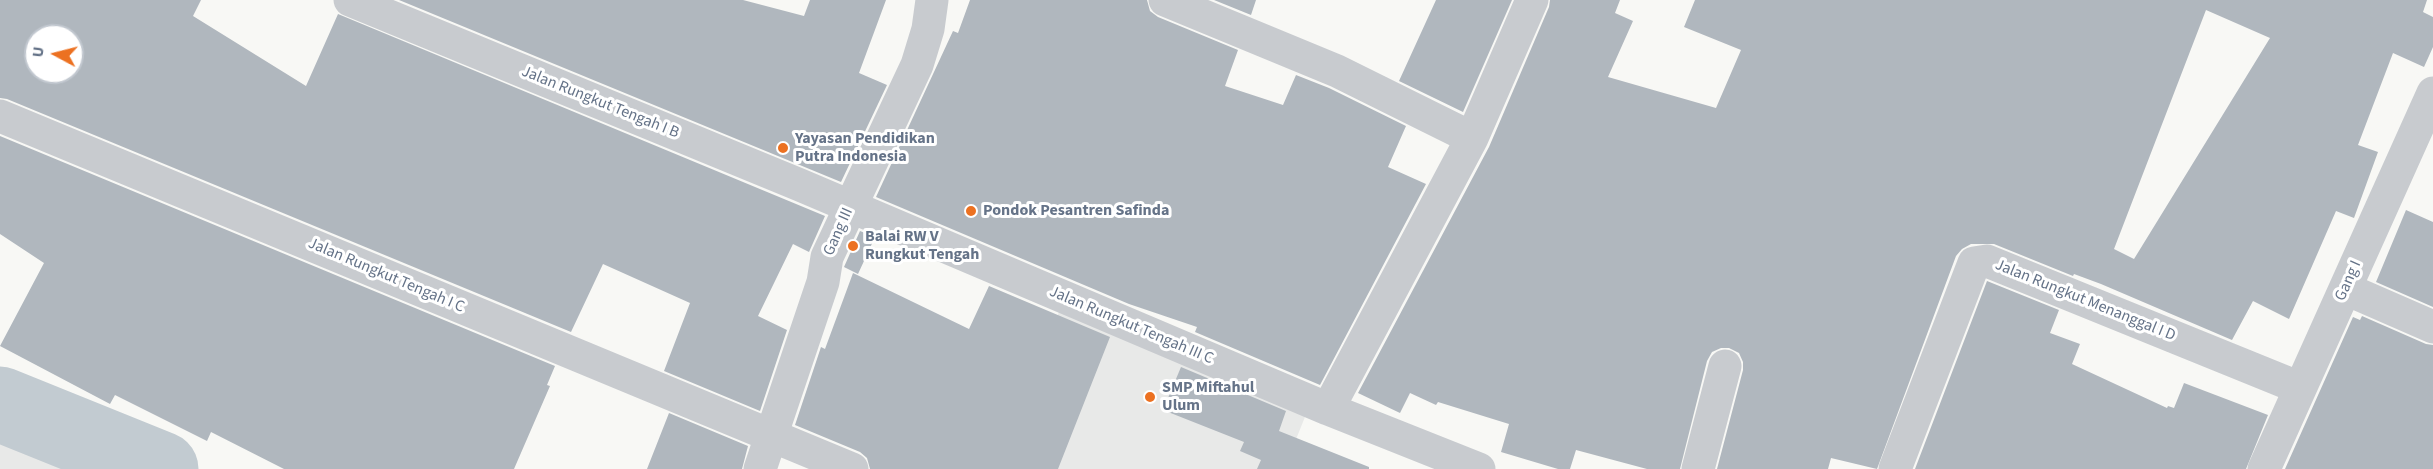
<!DOCTYPE html>
<html>
<head>
<meta charset="utf-8">
<style>
	body { margin:0 }
	#map { position:relative; width:2433px; height:469px; overflow:hidden; background:#f8f8f5; font-family:"Source Sans 3",sans-serif }
	canvas { display:block }
	.north { position:absolute; left:24px; top:24px; width:60px; height:60px; box-sizing:border-box; background:#fff; border:2px solid #c1c7cf; border-radius:50%; rotate:277deg; font-size:16px; font-weight:700; line-height:24px; text-align:center; color:#657388 }
	.north::after { content:''; display:block; margin:auto; width:21px; height:27px; background:#ec7121; clip-path:polygon(50% 0,100% 100%,50% 72%,0 100%) }
</style>
</head>
<body>
<div id="map">
<canvas width="2433" height="469"></canvas>
<div class="north">U</div>
</div>
<script>
const ctx = document.querySelector('canvas').getContext('2d');
ctx.lineJoin = 'round';
function fill(path, color) { ctx.fillStyle = color; ctx.fill(path, 'evenodd'); }
function trace(path, color, width, dash) { ctx.strokeStyle = color; ctx.lineWidth = width; ctx.lineCap = dash ? 'butt' : 'round'; ctx.setLineDash(dash || []); ctx.stroke(path); }
function label(font, color, halo, rows, align = 'center') {
  ctx.font = font + ' "Source Sans 3",sans-serif'; ctx.lineWidth = 6; ctx.setLineDash([]); ctx.textBaseline = 'middle'; ctx.strokeStyle = halo; ctx.fillStyle = color; for (const [text, x, y, turn = 0] of rows) {
    ctx.save(); ctx.translate(x, y); ctx.rotate((+turn || 0) * Math.PI / 180); ctx.textAlign = isNaN(turn) ? turn : align; if (halo) ctx.strokeText(text, 0, 0); ctx.fillText(text, 0, 0); ctx.restore();
  }
}
const built = new Path2D(`
	M 1062,304 L 1307,412 L 1284,469 L 998,469 Z
	M 0,412 L 142,469 L 0,469 Z`);
const river = new Path2D(`
	M 0,404 L 161,469`);
const building = new Path2D(`
	M 0,0 L 201,0 L 193,16 L 306,86 L 338,14 L 825,216 L 809,252 L 793,244 L 758,316 L 787,330 L 760,411 L 664,371 L 690,303 L 603,264 L 571,332 L 7,99 L 0,98 ZM 36,36 L 72,36 L 72,72 L 36,72 Z
	M 399,0 L 743,0 L 804,16 L 810,0 L 886,0 L 859,73 L 887,85 L 841,182 Z
	M 970,0 L 1147,0 L 1150,11 L 1158,17 L 1238,50 L 1225,86 L 1283,105 L 1296,75 L 1329,88 L 1406,126 L 1388,167 L 1426,184 L 1320,385 L 1195,332 L 1197,327 L 1129,304 L 876,197 L 953,31 L 958,33 Z
	M 1214,0 L 1256,0 L 1251,15 Z
	M 1436,0 L 1512,0 L 1463,112 L 1399,81 Z
	M 1550,0 L 1620,0 L 1615,13 L 1633,21 L 1608,77 L 1716,108 L 1741,50 L 1684,27 L 1695,0 L 2427,0 L 2423,12 L 2433,17 L 2433,47 L 2424,67 L 2393,53 L 2358,145 L 2378,152 L 2354,218 L 2336,211 L 2289,319 L 2253,301 L 2232,340 L 2101,284 L 2074,274 L 2073,276 L 1994,244 L 1971,244 L 1962,249 L 1956,256 L 1877,469 L 1831,458 L 1828,469 L 1717,469 L 1743,370 L 1743,362 L 1739,353 L 1729,348 L 1721,348 L 1712,352 L 1707,361 L 1680,469 L 1647,469 L 1576,450 L 1570,469 L 1558,469 L 1501,452 L 1509,424 L 1438,402 L 1436,405 L 1410,393 L 1400,413 L 1358,393 L 1489,147 L 1549,7 ZM 2206,10 L 2270,38 L 2134,259 L 2114,249 Z
	M 0,136 L 555,366 L 547,385 L 550,386 L 514,469 L 284,469 L 211,432 L 207,441 L 115,395 L 110,404 L 0,346 L 44,263 L 0,234 Z
	M 2406,210 L 2433,222 L 2433,307 L 2376,282 Z
	M 860,231 L 875,237 L 858,274 L 844,267 Z
	M 853,273 L 969,329 L 989,286 L 1110,337 L 1058,469 L 870,469 L 867,458 L 860,452 L 795,425 L 821,347 L 825,349 Z
	M 1987,281 L 2059,310 L 2050,333 L 2080,344 L 2072,364 L 2167,408 L 2168,406 L 2174,408 L 2184,383 L 2268,415 L 2246,469 L 1915,469 Z
	M 2362,316 L 2426,344 L 2433,345 L 2433,469 L 2285,469 L 2353,317 L 2360,320 Z
	M 1181,367 L 1286,411 L 1279,431 L 1369,467 L 1369,469 L 1257,469 L 1261,460 L 1240,451 L 1244,442 L 1163,410 Z
	M 669,413 L 748,446 L 742,469 L 647,469 Z`);
const minor = new Path2D(`
	M 350,0 L 800,185 L 1328,409 L 1479,469
	M 1165,0 L 1337,71 L 1472,138
	M 0,116 L 852,469
	M 2346,289 L 2433,327
	M 1328,409 L 1472,138 L 1532,0
	M 760,469 L 823,282 L 827,257 L 917,65 L 928,29 L 932,0
	M 1698,469 L 1725,366
	M 1895,469 L 1974,263 L 1987,261 L 2300,388
	M 2264,469 L 2433,93`);
const markers = [
	[783,148,6,"#ec7121"],
	[971,211,6,"#ec7121"],
	[853,246,6,"#ec7121"],
	[1150,397,6,"#ec7121"]
];
const streetNames = [
	["Jalan Rungkut Tengah I B",600,103,22],
	["Gang III",839,232,-66],
	["Jalan Rungkut Tengah I C",386,276,23],
	["Gang I",2349,281,-66],
	["Jalan Rungkut Menanggal I D",2085,301,22],
	["Jalan Rungkut Tengah III C",1131,326,23]
];
const poiNames = [
	["Yayasan Pendidikan",795,139],
	["Putra Indonesia",795,157],
	["Pondok Pesantren Safinda",983,211],
	["Balai RW V",865,237],
	["Rungkut Tengah",865,255],
	["SMP Miftahul",1162,388],
	["Ulum",1162,406]
];
fill(built, '#e8e9e8');
trace(river, '#c2cbd1', 75);
fill(building, '#b0b7be');
trace(minor, '#c8cbcf', 33);
for (const [x, y, r, color] of markers) { const dot = new Path2D(); dot.arc(x, y, r, 0, 2 * Math.PI); ctx.fillStyle = color; ctx.fill(dot); trace(dot, '#fff', 2); }
label('16px', '#657388', '#fff', streetNames);
label('bold 16px', '#657388', '#fff', poiNames, 'left');
</script>
</body>
</html>
